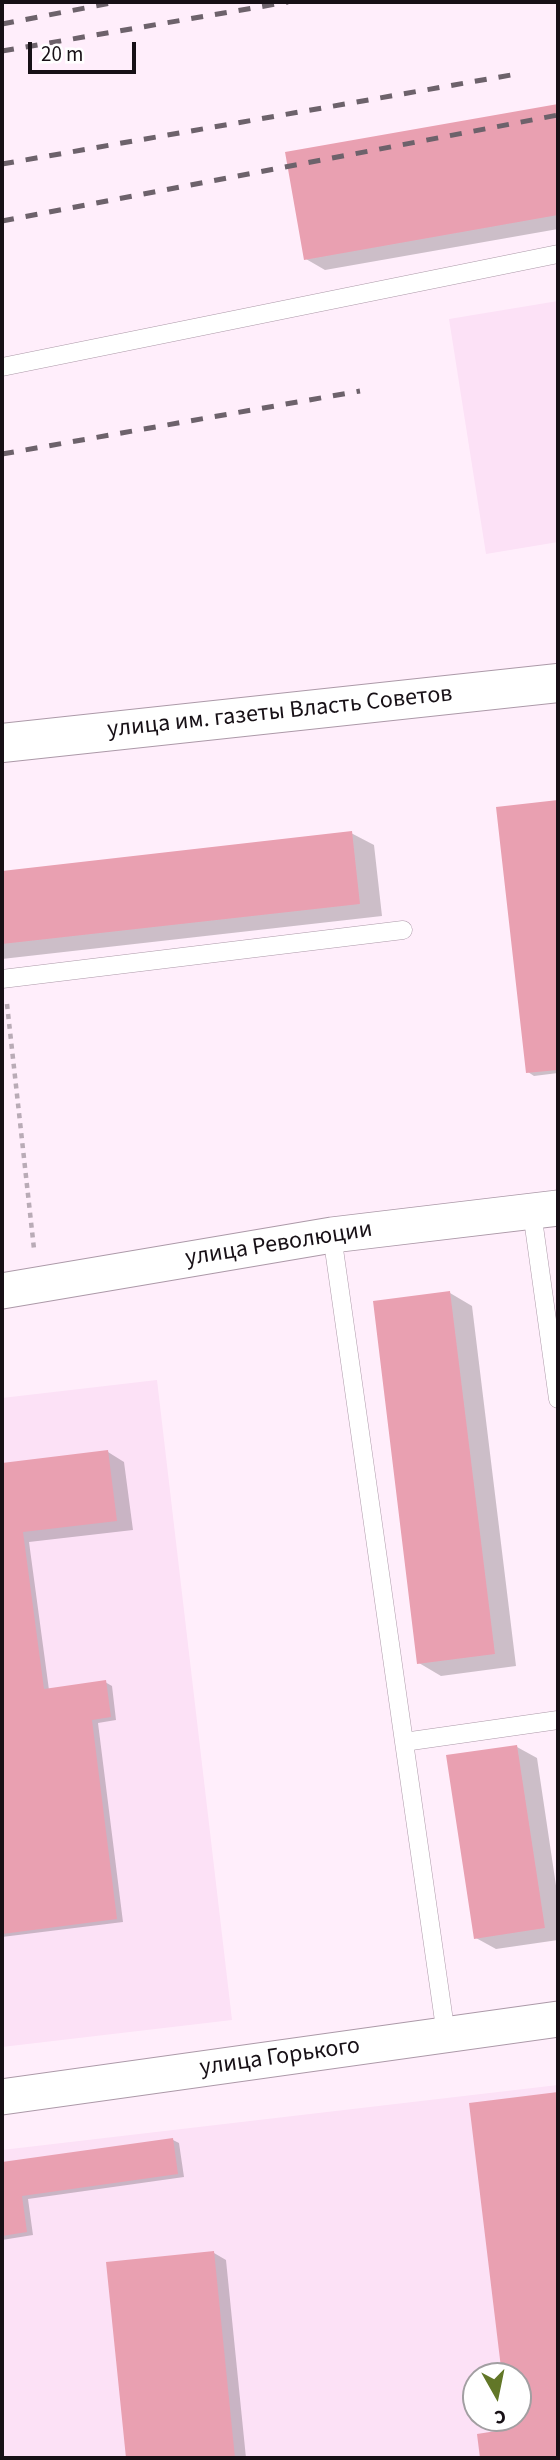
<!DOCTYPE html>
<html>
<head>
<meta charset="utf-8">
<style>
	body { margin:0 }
	#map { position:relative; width:560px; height:2460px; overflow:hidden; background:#ffeefb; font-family:"Source Sans 3",sans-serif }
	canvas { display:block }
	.frame { position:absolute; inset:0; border:4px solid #171016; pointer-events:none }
	.north { position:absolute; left:462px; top:2362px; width:70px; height:70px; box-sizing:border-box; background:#fff; border:2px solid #a29fa2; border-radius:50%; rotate:171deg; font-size:19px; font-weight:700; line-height:28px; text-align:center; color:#171016 }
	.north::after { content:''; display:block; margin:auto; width:24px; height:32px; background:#627728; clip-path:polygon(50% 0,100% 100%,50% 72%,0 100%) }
	.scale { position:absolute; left:28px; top:42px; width:108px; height:32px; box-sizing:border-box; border:4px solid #171016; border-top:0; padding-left:9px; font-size:21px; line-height:24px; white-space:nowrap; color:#171016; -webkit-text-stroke:5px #fff; paint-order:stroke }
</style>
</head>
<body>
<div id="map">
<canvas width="560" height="2460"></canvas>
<div class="frame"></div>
<div class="north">С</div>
<div class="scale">20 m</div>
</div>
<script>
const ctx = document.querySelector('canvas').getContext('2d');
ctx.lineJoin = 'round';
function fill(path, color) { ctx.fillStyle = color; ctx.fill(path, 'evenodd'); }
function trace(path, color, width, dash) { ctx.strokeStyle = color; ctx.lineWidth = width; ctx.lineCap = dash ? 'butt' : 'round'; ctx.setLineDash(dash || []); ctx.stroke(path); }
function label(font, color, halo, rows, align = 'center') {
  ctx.font = font + ' "Source Sans 3",sans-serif'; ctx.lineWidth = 5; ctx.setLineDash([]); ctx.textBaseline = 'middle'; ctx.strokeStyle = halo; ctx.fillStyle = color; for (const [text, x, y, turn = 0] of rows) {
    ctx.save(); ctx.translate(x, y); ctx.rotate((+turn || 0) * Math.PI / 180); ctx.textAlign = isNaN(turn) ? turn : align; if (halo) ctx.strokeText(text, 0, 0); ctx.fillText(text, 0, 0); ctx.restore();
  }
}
const built = new Path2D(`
	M 558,301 L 558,542 L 486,554 L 449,319 Z
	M 157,1380 L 232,2020 L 2,2047 L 2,1398 Z
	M 558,2085 L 558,2458 L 2,2458 L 2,2150 ZM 476,2376 L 518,2376 L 518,2418 L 476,2418 Z`);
const shadow = new Path2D(`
	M 558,106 L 558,229 L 325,270 L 306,259 L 287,154 Z
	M 558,802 L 558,1073 L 534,1076 L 528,1072 L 498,809 Z
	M 351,833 L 374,845 L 382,916 L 2,959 L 2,873 Z
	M 450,1293 L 472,1306 L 516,1666 L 441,1676 L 419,1663 Z
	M 108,1452 L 124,1462 L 133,1530 L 29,1542 L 49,1690 L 105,1682 L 112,1686 L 116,1720 L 98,1723 L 123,1922 L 2,1937 L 2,1464 Z
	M 517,1747 L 537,1758 L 558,1899 L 558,1940 L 496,1949 L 476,1938 Z
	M 558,2094 L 558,2458 L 482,2458 L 479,2435 L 511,2431 L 509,2418 L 518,2418 L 518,2376 L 504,2376 L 471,2104 Z
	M 173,2140 L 179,2143 L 184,2177 L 28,2199 L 33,2235 L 2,2240 L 2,2163 Z
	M 214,2253 L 226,2260 L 246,2458 L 128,2458 L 108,2264 Z`);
const building = new Path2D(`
	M 558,104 L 558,215 L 304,260 L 285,152 Z
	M 558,800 L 558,1070 L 526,1073 L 496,807 Z
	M 352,831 L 360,904 L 2,944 L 2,871 Z
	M 450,1291 L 495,1654 L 417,1664 L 373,1301 Z
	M 108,1450 L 117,1521 L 23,1532 L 44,1689 L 106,1680 L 111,1717 L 92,1720 L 117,1919 L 2,1934 L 2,1463 Z
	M 517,1745 L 545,1928 L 474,1939 L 446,1755 Z
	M 558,2092 L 558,2458 L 480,2458 L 477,2434 L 509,2429 L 508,2418 L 518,2418 L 518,2376 L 502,2376 L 469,2103 Z
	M 173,2138 L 178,2174 L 22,2196 L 27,2232 L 2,2236 L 2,2162 Z
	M 214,2251 L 235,2458 L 126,2458 L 106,2262 Z`);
const path = new Path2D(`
	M 7,1004 L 34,1249`);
const service = new Path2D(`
	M 2,367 L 558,254
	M 2,979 L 403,930
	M 532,1212 L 558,1399
	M 332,1235 L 404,1742 L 558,1720
	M 404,1742 L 446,2035`);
const minor = new Path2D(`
	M 2,1291 L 332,1235 L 558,1208
	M 2,2097 L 558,2019`);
const tertiary = new Path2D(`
	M 2,743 L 558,683`);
const rail = new Path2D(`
	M 2,24 L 116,2
	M 2,51 L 288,2
	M 2,164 L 511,75
	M 2,221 L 558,115
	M 2,454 L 360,391`);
const streetNames = [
	["улица им. газеты Власть Советов",280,713,-6],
	["улица Революции",279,1245,-9],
	["улица Горького",280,2058,-8]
];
fill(built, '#fce1f6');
fill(shadow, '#0003');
fill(building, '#e9a0b1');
trace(service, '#ac99a8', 19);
trace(minor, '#ac99a8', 37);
trace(tertiary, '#ac99a8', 40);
trace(path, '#b9abb6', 4.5, [5, 5]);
trace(service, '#fff', 18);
trace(minor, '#fff', 35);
trace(tertiary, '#fff', 38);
trace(rail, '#6d626b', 5, [12, 12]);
label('24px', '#171016', '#fff', streetNames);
</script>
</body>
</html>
